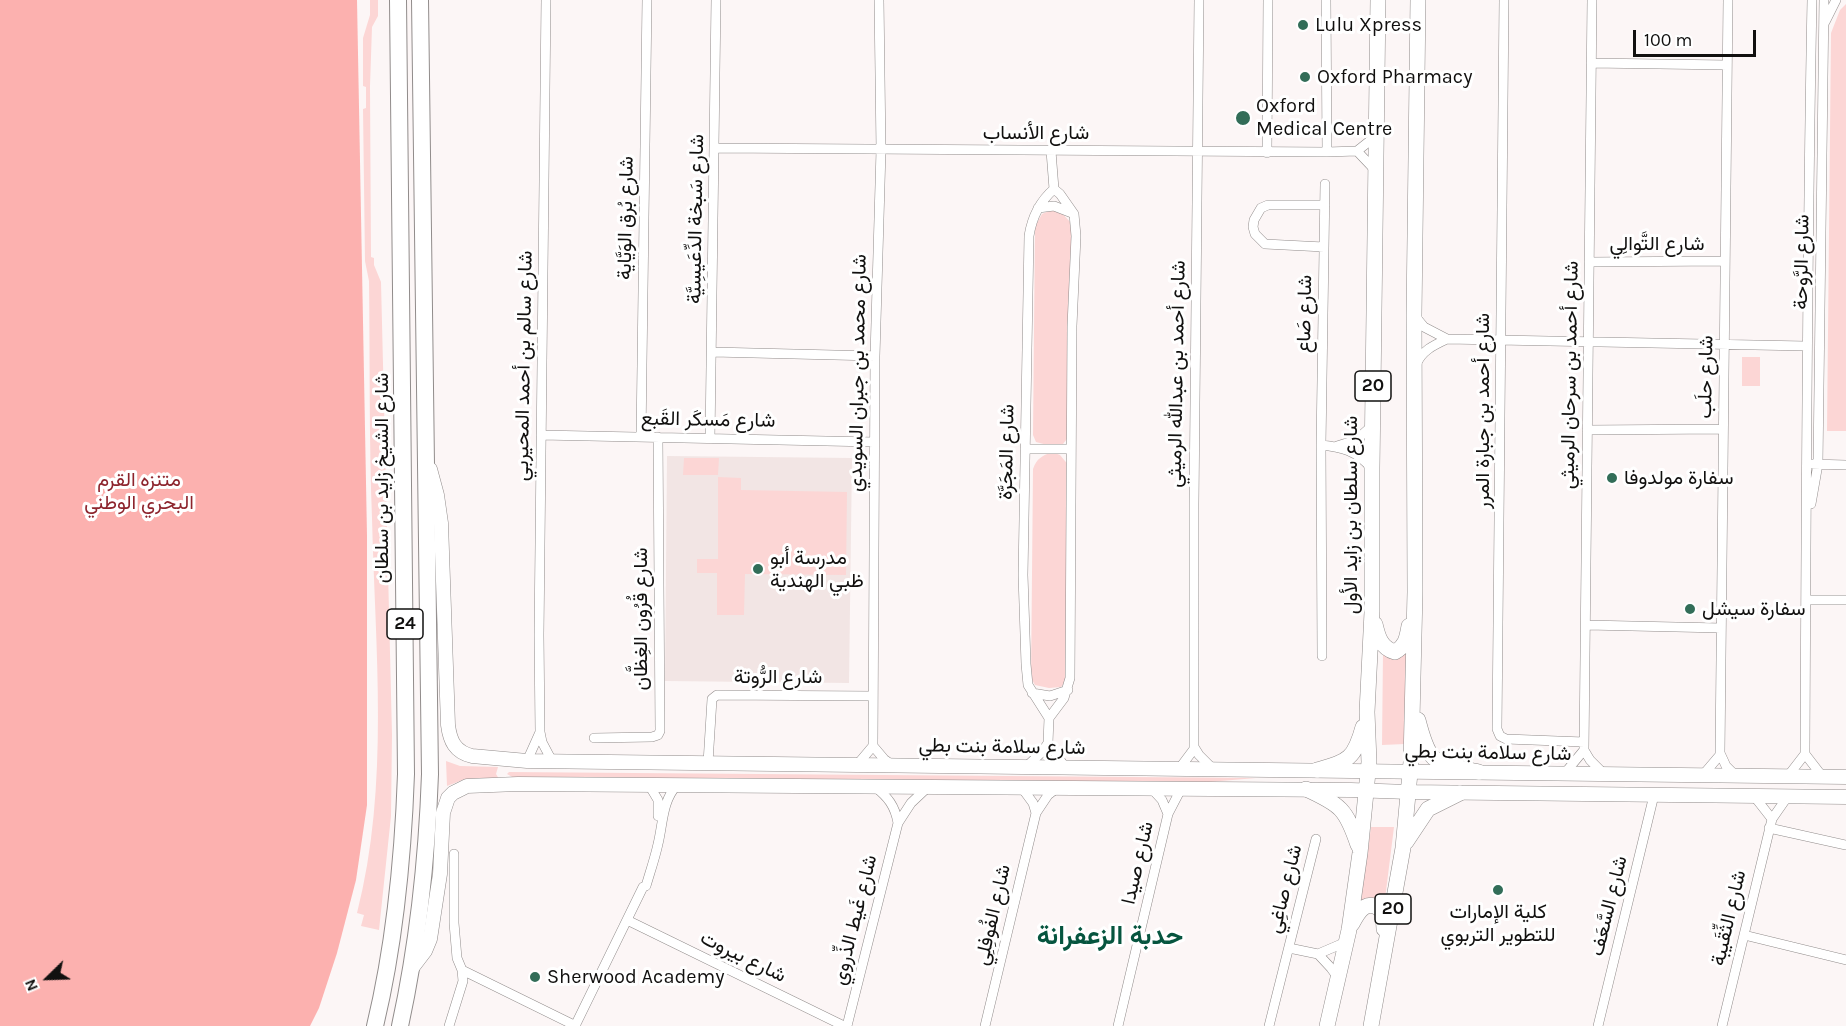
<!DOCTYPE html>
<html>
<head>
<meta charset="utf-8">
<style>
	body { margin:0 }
	#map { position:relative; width:1846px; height:1026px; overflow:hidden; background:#fcf6f6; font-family:Karla,sans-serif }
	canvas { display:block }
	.north { position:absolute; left:18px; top:948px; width:60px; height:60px; -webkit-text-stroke:4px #fff; paint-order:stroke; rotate:247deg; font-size:16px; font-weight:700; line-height:24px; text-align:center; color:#11100f }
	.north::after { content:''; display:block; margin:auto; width:21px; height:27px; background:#11100f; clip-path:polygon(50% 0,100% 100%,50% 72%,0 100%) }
	.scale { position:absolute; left:1633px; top:30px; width:123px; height:27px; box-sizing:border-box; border:3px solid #11100f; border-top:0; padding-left:8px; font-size:18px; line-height:21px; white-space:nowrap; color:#11100f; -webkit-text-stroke:4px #fff; paint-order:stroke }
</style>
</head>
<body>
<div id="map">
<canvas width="1846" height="1026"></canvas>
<div class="north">N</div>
<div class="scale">100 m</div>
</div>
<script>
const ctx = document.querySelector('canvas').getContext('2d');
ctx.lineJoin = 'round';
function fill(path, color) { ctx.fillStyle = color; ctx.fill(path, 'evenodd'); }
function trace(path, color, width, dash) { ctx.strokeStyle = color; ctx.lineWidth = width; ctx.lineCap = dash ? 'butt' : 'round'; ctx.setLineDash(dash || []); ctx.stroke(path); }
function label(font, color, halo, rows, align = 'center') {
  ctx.font = font + ' Karla,Vazirmatn,sans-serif'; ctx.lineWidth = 6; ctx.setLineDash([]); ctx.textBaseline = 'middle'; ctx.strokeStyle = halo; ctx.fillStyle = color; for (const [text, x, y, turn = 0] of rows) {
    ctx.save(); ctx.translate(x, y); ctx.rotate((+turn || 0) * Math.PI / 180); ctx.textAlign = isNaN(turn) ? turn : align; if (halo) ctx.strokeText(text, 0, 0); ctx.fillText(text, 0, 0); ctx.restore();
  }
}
const built = new Path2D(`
	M 667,456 L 852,458 L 849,683 L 665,681 Z`);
const green = new Path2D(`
	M 370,0 L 378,0 L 378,16 L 372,27 L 370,86 L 371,257 L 374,258 L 374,265 L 381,282 L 392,735 L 391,816 L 379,930 L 361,926 L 364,915 L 357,913 C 390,785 375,649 372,518 C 369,439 370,360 369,281 L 365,261 L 363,109 L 366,108 L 366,87 L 363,86 L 363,38 L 370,15 Z
	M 1846,4 L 1846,431 L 1827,431 L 1831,33 L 1840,10 Z
	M 1053,209 L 1061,212 L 1072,224 L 1070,435 L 1063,444 L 1051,446 L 1036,442 L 1033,435 L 1035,226 L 1042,214 Z
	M 1742,357 L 1760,357 L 1760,386 L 1742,386 Z
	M 1052,452 L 1060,455 L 1070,467 L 1068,678 L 1061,687 L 1049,688 L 1035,685 L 1031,678 L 1033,469 C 1037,458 1042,456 1052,452 Z
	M 684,458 L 719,458 L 718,475 L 683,475 Z
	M 718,477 L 741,478 L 741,490 L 847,492 L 846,575 L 745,574 L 744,615 L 717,615 L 717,573 L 697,573 L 697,559 L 718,559 Z
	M 1407,651 L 1405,744 L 1382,745 L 1383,653 Z
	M 446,761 L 460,766 L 498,767 L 496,774 L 499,779 L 465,779 L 447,786 Z
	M 509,772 L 1256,778 L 1197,783 L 514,778 L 507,774 Z
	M 1371,827 L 1394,827 L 1384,907 L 1360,905 Z`);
const water = new Path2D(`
	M 0,0 L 357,0 L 367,536 L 367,805 L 356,880 L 337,953 L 319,1008 L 310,1026 L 0,1026 Z`);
const street = new Path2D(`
	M 546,0 L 539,635 L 540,732 L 542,742 L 552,761
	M 1199,0 L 1194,504 L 1194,747 L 1199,755 L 1213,769
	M 1326,0 L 1327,152
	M 1504,0 L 1497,729 L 1500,736 L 1506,739 L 1584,742
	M 1728,0 L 1720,753 L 1726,766 L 1735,775
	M 1825,22 L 1836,0
	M 1591,63 L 1727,65
	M 715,148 L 1327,152 L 1357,151 L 1376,136
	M 1357,151 L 1375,170
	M 1267,153 L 1268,0
	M 1038,208 L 1054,206 L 1072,213
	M 1324,247 L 1265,244 L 1255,234 L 1253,227 L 1254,220 L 1261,208 L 1268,205 L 1325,205
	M 1589,262 L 1725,261
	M 1414,315 L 1424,327 L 1447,339 L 1806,346
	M 713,352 L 875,356
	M 1416,365 C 1421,351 1434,345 1447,339
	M 1587,430 L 1723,429
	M 541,435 L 874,442
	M 641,437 L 647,0
	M 710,439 L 716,0
	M 1321,445 C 1342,447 1357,451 1371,468
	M 1337,446 L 1356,440 L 1372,426
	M 1025,449 L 1071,449
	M 1812,464 L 1846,465
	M 1811,504 L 1818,464 L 1824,0
	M 1807,600 L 1846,600
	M 1587,625 L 1721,628
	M 1322,656 L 1321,445 L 1325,184
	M 1032,693 L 1050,696 L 1068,690
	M 1049,718 L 1028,685 L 1026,664 L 1023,575 L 1029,236 C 1032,217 1039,202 1054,189
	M 594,738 L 652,737 L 658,735 L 660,731 L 658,437
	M 1048,743 L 1065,767
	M 873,746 L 884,759 L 892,765
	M 1584,750 L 1590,760 L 1603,773
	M 1805,754 L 1822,776
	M 527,761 L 540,732
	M 708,763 L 712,699 L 717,695 L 873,696
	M 857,765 L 873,746 L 875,356 L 881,150 L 879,0
	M 1026,767 L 1042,752 L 1048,743 L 1049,718 L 1064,698 L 1070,678 L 1072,326 L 1076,236 L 1074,214 L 1060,194 L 1054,189 L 1051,151
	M 1179,769 L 1194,749
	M 1565,773 L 1584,750 L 1592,0
	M 1703,775 L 1720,755
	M 1788,776 L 1805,754 C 1806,502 1807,251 1812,0
	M 649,785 L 658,800 L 658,816
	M 875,787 C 888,797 895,806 898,823
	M 1022,788 L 1033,803 L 1036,813
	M 1152,789 L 1162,800 L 1168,814
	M 1754,796 L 1772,819
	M 1769,828 L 1846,845
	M 627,920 L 844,1026
	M 1744,935 L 1846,960
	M 1289,948 L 1318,954 L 1346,942
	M 1318,954 L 1331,968 L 1339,979
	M 462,970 L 576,1026
	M 449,1026 L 463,981 L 462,970 L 457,958 L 454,923 L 454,854
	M 575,1026 L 643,887 L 646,886 C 650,872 655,858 658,844 C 663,824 662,801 677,785
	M 847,1026 L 898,823 L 911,803 L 928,787
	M 985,1026 L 1036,813 L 1048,795 L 1057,788
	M 1118,1026 L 1168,814 L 1181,789
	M 1269,1026 L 1316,839
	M 1598,1026 L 1654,795
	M 1722,1026 L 1772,819 L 1788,796`);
const secondary = new Path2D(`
	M 430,469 L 437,495 L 441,523 L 448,725 C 450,741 455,752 472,756 L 527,761 L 1846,777
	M 412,968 L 425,951 L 430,939 L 440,874 L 443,813 L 448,798 L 453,793 L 467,786 L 518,784 L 1351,790 L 1409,792 L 1846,797`);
const primary = new Path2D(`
	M 1375,624 C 1378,637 1381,648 1395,652 C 1406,646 1407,637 1409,626
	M 1418,720 C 1430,767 1434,762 1479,772
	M 1317,770 C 1348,761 1354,760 1363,727
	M 1306,789 C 1341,805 1346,809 1358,845
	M 1406,842 L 1428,809 L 1460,793
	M 1352,924 C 1359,910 1368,897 1383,912 L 1384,929
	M 1327,1026 L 1349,930 L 1360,853 L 1369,762 L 1367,712 L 1372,612 L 1372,468 L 1378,0
	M 1371,1026 L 1403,848 L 1411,762 L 1415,592 L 1414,315 L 1418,0`);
const highway = new Path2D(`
	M 375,1026 C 395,943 403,859 406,774 L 398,0
	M 400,1026 C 418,943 427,859 430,774 L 420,0`);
const markers = [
	[1303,25,6,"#326d58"],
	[1305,77,6,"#326d58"],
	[1243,118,8,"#326d58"],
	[1612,478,6,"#326d58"],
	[758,569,6,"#326d58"],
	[1690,609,6,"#326d58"],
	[1498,890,6,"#326d58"],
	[535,977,6,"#326d58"]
];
const shields = [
	[1373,386,36],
	[405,624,36],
	[1393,909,36]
];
const shieldNames = [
	["20",1373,386],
	["24",405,624],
	["20",1393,909]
];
const poiNames = [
	["Lulu Xpress",1315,25],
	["Oxford Pharmacy",1317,77],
	["Oxford",1256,106],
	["Medical Centre",1256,129],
	["سفارة مولدوفا",1624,478],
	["مدرسة أبو",770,558],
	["ظبي الهندية",770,581],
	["سفارة سيشل",1702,609],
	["كلية الإمارات",1498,912,"center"],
	["للتطوير التربوي",1498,935,"center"],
	["Sherwood Academy",547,977]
];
const streetNames = [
	["شارع الأنساب",1036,133],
	["شارع بُرق الوَيَّاية",626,218,-89],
	["شارع سَبخة الدِّعَيسِيَّة",696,219,-89],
	["شارع التَّوالِي",1657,244],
	["شارع الرَّوحة",1802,262,-89],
	["شارع صَاع",1305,314,-89],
	["شارع سالم بن أحمد المحيربي",524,366,-89],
	["شارع محمد بن جبران السويدي",858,373,-89],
	["شارع أحمد بن عبدالله الرميثي",1177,374,-89],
	["شارع أحمد بن سرحان الرميثي",1570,375,-89],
	["شارع حلَب",1706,377,-89],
	["شارع أحمد بن جبارة المرر",1483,411,-90],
	["شارع مَسكَر القَبع",708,420,1],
	["شارع المَجَرَّة",1007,452,-89],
	["شارع الشيخ زايد بن سلطان",382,478,-90],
	["شارع سلطان بن زايد الأول",1351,515,-90],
	["شارع قُرُون الغِظَّان",641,619,-90],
	["شارع الرُّوتة",778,677],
	["شارع سلامة بنت بطي",1002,747,1],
	["شارع سلامة بنت بطي",1488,753,1],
	["شارع صيدا",1138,863,-77],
	["شارع صاغِي",1285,889,-76],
	["شارع السَّعَف",1609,906,-76],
	["شارع الفُوفِلِي",993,915,-77],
	["شارع الثِّقَيبة",1729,918,-77],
	["شارع غَيط الذِّروي",855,920,-76],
	["شارع بيروت",743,957,26]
];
const parkNames = [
	["متنزه القرم",139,480],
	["البحري الوطني",139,503]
];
const districtNames = [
	["حدبة الزعفرانة",1110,937]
];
fill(built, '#f2e5e4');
fill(green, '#fcd6d5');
fill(water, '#fcb1af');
trace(street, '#918c8b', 10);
trace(secondary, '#918c8b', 15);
trace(primary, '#918c8b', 16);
trace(highway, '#918c8b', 18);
trace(street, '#fff', 9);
trace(secondary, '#fff', 14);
trace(primary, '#fff', 15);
trace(highway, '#fff', 16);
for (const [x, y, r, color] of markers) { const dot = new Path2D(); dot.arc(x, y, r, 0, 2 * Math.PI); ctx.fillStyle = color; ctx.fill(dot); trace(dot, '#fff', 2); }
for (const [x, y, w] of shields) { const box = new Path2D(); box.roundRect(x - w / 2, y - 15, w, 30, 4.5); ctx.fillStyle = '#fff'; ctx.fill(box); trace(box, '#11100f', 1.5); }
label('bold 18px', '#11100f', null, shieldNames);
label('20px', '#11100f', '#fff', poiNames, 'left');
label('20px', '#11100f', '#fff', streetNames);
label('20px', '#8d242d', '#fff', parkNames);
label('bold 26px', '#06553f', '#fff', districtNames);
</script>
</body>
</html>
